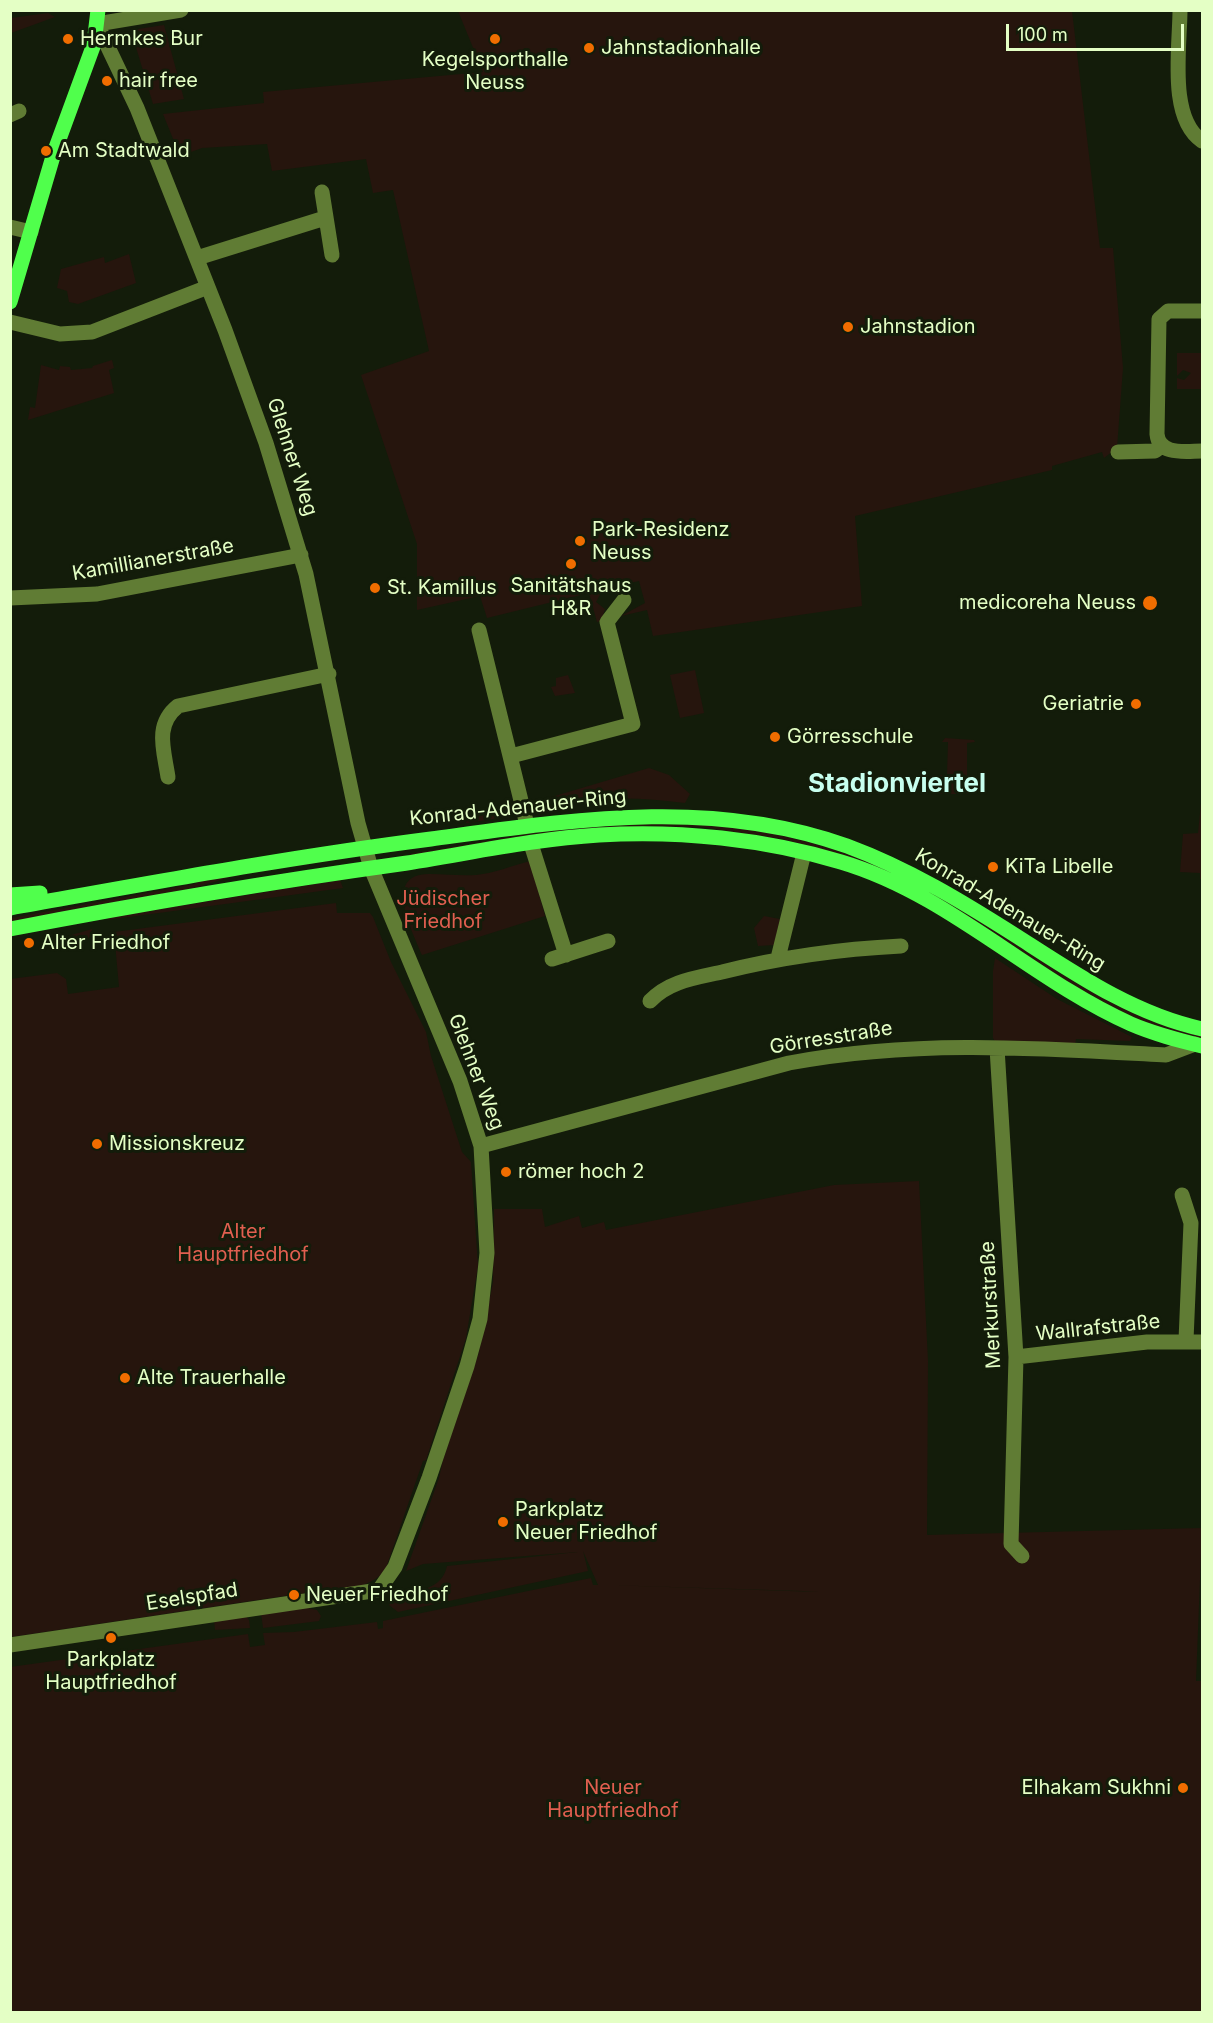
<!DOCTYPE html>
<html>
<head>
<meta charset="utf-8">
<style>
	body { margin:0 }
	#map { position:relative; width:1213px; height:2023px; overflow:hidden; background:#131c0a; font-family:Inter,sans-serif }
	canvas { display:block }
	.frame { position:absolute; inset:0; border:12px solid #e4ffc5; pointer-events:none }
	.scale { position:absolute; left:1006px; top:24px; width:178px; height:27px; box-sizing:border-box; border:3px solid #e4ffc5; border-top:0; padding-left:8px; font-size:18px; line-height:21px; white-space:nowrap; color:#e4ffc5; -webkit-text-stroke:4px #131c0a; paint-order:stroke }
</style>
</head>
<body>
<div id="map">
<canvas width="1213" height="2023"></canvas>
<div class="frame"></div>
<div class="scale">100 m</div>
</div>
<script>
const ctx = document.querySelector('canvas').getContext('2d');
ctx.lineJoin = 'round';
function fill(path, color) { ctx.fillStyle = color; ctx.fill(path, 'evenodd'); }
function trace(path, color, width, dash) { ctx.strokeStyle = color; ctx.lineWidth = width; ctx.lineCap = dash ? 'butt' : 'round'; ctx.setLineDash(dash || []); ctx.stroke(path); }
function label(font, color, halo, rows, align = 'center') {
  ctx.font = font + ' Inter,sans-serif'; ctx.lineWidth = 6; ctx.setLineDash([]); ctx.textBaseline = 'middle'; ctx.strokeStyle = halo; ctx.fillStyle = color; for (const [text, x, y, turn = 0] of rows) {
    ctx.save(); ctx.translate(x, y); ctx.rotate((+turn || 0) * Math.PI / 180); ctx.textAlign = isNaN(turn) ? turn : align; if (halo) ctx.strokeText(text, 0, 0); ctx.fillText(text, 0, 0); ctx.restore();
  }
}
const green = new Path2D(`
	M 458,11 L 1072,11 L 1100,248 L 1113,248 L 1123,368 L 1117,448 L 1104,458 L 1102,452 L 1052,466 L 1052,470 L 855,516 L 862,606 L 653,636 L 647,610 L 621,616 L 645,603 L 639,581 L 603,589 L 596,602 L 605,609 L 601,621 L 597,622 L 589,593 L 487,618 L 480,596 L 417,610 L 417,544 L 361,375 L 429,351 L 393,190 L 373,193 L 366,159 L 272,171 L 267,144 L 202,148 L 180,156 L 163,114 L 264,103 L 263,92 L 483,72 Z
	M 48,13 L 55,17 L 11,33 L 11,18 Z
	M 164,25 L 184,99 L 153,104 L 132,34 L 138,29 Z
	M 129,254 L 136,283 L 78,304 L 69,302 L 67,291 L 57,288 L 61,269 L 104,257 L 105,263 Z
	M 1177,353 L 1202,353 L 1202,389 L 1177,389 L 1177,378 L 1184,380 L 1191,373 L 1183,370 L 1177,376 Z
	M 112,360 L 114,368 L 109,370 L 114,393 L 28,420 L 30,407 L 35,408 L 41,365 L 59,370 L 60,366 L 70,367 L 71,370 L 92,368 L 93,366 Z
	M 695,670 L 704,713 L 680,718 L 670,675 Z
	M 568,675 L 575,693 L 555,696 L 551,687 L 556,686 L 556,678 Z
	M 945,738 L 974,740 L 975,742 L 967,743 L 967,776 L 977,776 L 977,792 L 970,794 L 937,794 L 936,775 L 947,775 L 948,742 L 942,742 Z
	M 649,768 L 669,775 L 690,794 L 685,803 C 652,799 618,796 586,801 C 570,803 556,811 540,813 L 538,801 Z
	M 1202,793 L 1202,880 L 1200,879 L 1200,873 L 1180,872 L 1183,834 L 1198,833 Z
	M 511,807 L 513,816 L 466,823 L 467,820 Z
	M 595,824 C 631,824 668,821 703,824 C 791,831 877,858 952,903 C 1034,952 1107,1016 1202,1036 L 1202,1040 L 1150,1025 L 1116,1011 L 851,859 L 783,839 L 701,827 L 643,826 L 410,856 L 409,854 C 471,844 532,832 595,824 Z
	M 330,857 L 331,861 L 241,874 L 194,888 L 11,922 L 11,918 L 194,884 L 204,879 Z
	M 530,861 L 545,916 L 422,955 C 413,932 381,873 430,874 C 445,874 460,876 476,875 C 495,873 511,866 530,861 Z
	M 340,880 L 343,888 L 107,920 L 110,917 Z
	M 336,903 L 337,913 L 370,913 L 373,917 L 391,962 L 426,1032 L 431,1056 L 462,1152 L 471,1162 L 478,1266 L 466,1338 L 426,1460 L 423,1461 L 386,1568 C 371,1593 327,1590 300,1594 L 299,1591 L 291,1592 L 291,1595 L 11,1637 L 10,979 L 57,973 L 66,979 L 68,994 L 119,987 L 114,932 Z
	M 764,916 L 780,919 L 774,945 L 758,946 L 754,928 Z
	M 92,929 C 90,945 76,945 63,946 L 61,938 Z
	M 995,958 L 1057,999 L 1132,1037 L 1130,1041 L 1076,1039 L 1075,1047 L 996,1043 L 993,1038 L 993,971 Z
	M 919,1181 L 928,1361 L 927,1535 L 1202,1528 L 1196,1681 L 1202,1681 L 1202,2012 L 11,2012 L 10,1667 L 248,1634 L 250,1647 L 265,1645 L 263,1633 L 294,1632 L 377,1622 L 378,1629 L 383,1628 L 383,1621 L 591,1578 L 593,1585 L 598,1585 L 583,1551 L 588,1571 L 398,1612 L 389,1605 L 397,1593 C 418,1591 442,1590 447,1566 L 578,1552 L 423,1564 L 406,1571 L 439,1478 L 443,1460 L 479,1352 L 493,1282 L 494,1209 L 542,1209 L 545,1227 L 579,1216 L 582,1228 L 604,1222 L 606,1230 L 834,1185 ZM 607,1585 L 803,1591 L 819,1592 Z
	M 303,1607 L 317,1610 L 321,1616 L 319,1621 L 263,1628 L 261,1613 Z
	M 245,1615 L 249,1620 L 250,1628 L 215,1630 L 214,1620 Z`);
const minor = new Path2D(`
	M 1180,10 C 1180,47 1168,118 1202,141
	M 10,115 L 19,111
	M 322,192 L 332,255
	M 10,227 L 31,232
	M 197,258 L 325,218
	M 1202,311 L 1168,311 L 1159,319 L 1157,434 C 1159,456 1186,451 1202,451
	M 10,322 L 60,334 L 92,332 L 208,287
	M 1118,452 L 1155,451 L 1162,446
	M 10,598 L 97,594 L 301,555
	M 479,630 L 527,825
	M 511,756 L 633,724 L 607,622 L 624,600
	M 168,777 C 164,750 154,725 178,706 L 329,674
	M 531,844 L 566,955
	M 778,958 L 804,853
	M 552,959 L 608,941
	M 650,1001 C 669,981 695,978 722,972 C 782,957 839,949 901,946
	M 997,1048 L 1016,1357 L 1011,1544 L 1022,1556
	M 481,1146 L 789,1063 C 914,1039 1040,1048 1166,1055 L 1195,1044
	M 1182,1195 L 1191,1223 L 1186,1340
	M 1016,1357 L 1147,1342 L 1202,1342
	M 10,1645 L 379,1590 L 395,1567 L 429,1478 L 467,1366 L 480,1319 L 487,1253 L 481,1146 L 460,1081 L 371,868 L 358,823 L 306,574 L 266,443 L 225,330 L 137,108 L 97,24 L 181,10`);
const major = new Path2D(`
	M 10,302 L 54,153 L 94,44 L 98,10
	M 10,895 L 40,893
	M 10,908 C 151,883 290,857 431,839 C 571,820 710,797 847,846 C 909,869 963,902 1018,937 C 1077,975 1134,1014 1202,1029
	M 10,929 C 140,904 270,882 400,864 C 466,854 533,839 599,835 C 679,830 765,839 841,862 C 949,894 1030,979 1131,1024 C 1154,1034 1178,1040 1202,1046`);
const markers = [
	[68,39,6,"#f06d00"],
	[495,39,6,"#f06d00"],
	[589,48,6,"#f06d00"],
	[107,81,6,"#f06d00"],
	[46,151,6,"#f06d00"],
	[848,327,6,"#f06d00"],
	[580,541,6,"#f06d00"],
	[571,564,6,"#f06d00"],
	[375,588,6,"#f06d00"],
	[1150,603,8,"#f06d00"],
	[1136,704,6,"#f06d00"],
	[775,737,6,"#f06d00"],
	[993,867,6,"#f06d00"],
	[29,943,6,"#f06d00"],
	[97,1144,6,"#f06d00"],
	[506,1172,6,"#f06d00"],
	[125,1378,6,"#f06d00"],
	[503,1522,6,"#f06d00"],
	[294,1595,6,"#f06d00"],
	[111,1638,6,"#f06d00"],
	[1183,1788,6,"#f06d00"]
];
const poiNames = [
	["Hermkes Bur",80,39],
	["Jahnstadionhalle",601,48],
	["Kegelsporthalle",495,60,"center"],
	["Neuss",495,83,"center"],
	["hair free",119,81],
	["Am Stadtwald",58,151],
	["Jahnstadion",860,327],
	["Park-Residenz",592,530],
	["Neuss",592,553],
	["Sanitätshaus",571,586,"center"],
	["H&R",571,609,"center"],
	["St. Kamillus",387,588],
	["medicoreha Neuss",1136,603,"right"],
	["Geriatrie",1124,704,"right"],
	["Görresschule",787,737],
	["KiTa Libelle",1005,867],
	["Alter Friedhof",41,943],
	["Missionskreuz",109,1144],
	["römer hoch 2",518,1172],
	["Alte Trauerhalle",137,1378],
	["Parkplatz",515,1510],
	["Neuer Friedhof",515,1533],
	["Neuer Friedhof",306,1595],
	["Parkplatz",111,1660,"center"],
	["Hauptfriedhof",111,1683,"center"],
	["Elhakam Sukhni",1171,1788,"right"]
];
const streetNames = [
	["Glehner Weg",292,457,72],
	["Kamillianerstraße",153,560,-10],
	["Konrad-Adenauer-Ring",518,808,-6],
	["Konrad-Adenauer-Ring",1010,910,31],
	["Görresstraße",831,1038,-9],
	["Glehner Weg",476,1072,69],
	["Merkurstraße",991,1305,-93],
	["Wallrafstraße",1098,1328,-6],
	["Eselspfad",192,1597,-9]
];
const parkNames = [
	["Jüdischer",443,899],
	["Friedhof",443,922],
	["Alter",243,1232],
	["Hauptfriedhof",243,1255],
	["Neuer",613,1788],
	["Hauptfriedhof",613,1811]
];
const districtNames = [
	["Stadionviertel",897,784]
];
fill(green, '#26150d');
trace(minor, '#607c34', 15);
trace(major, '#50ff4c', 15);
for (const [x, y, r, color] of markers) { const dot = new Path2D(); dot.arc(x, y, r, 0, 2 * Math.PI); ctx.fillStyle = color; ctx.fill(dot); trace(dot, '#131c0a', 2); }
label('20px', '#e4ffc5', '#131c0a', poiNames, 'left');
label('20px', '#e4ffc5', '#131c0a', streetNames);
label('20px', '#e05f50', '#131c0a', parkNames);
label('bold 26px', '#c7ffef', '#131c0a', districtNames);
</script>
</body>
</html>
